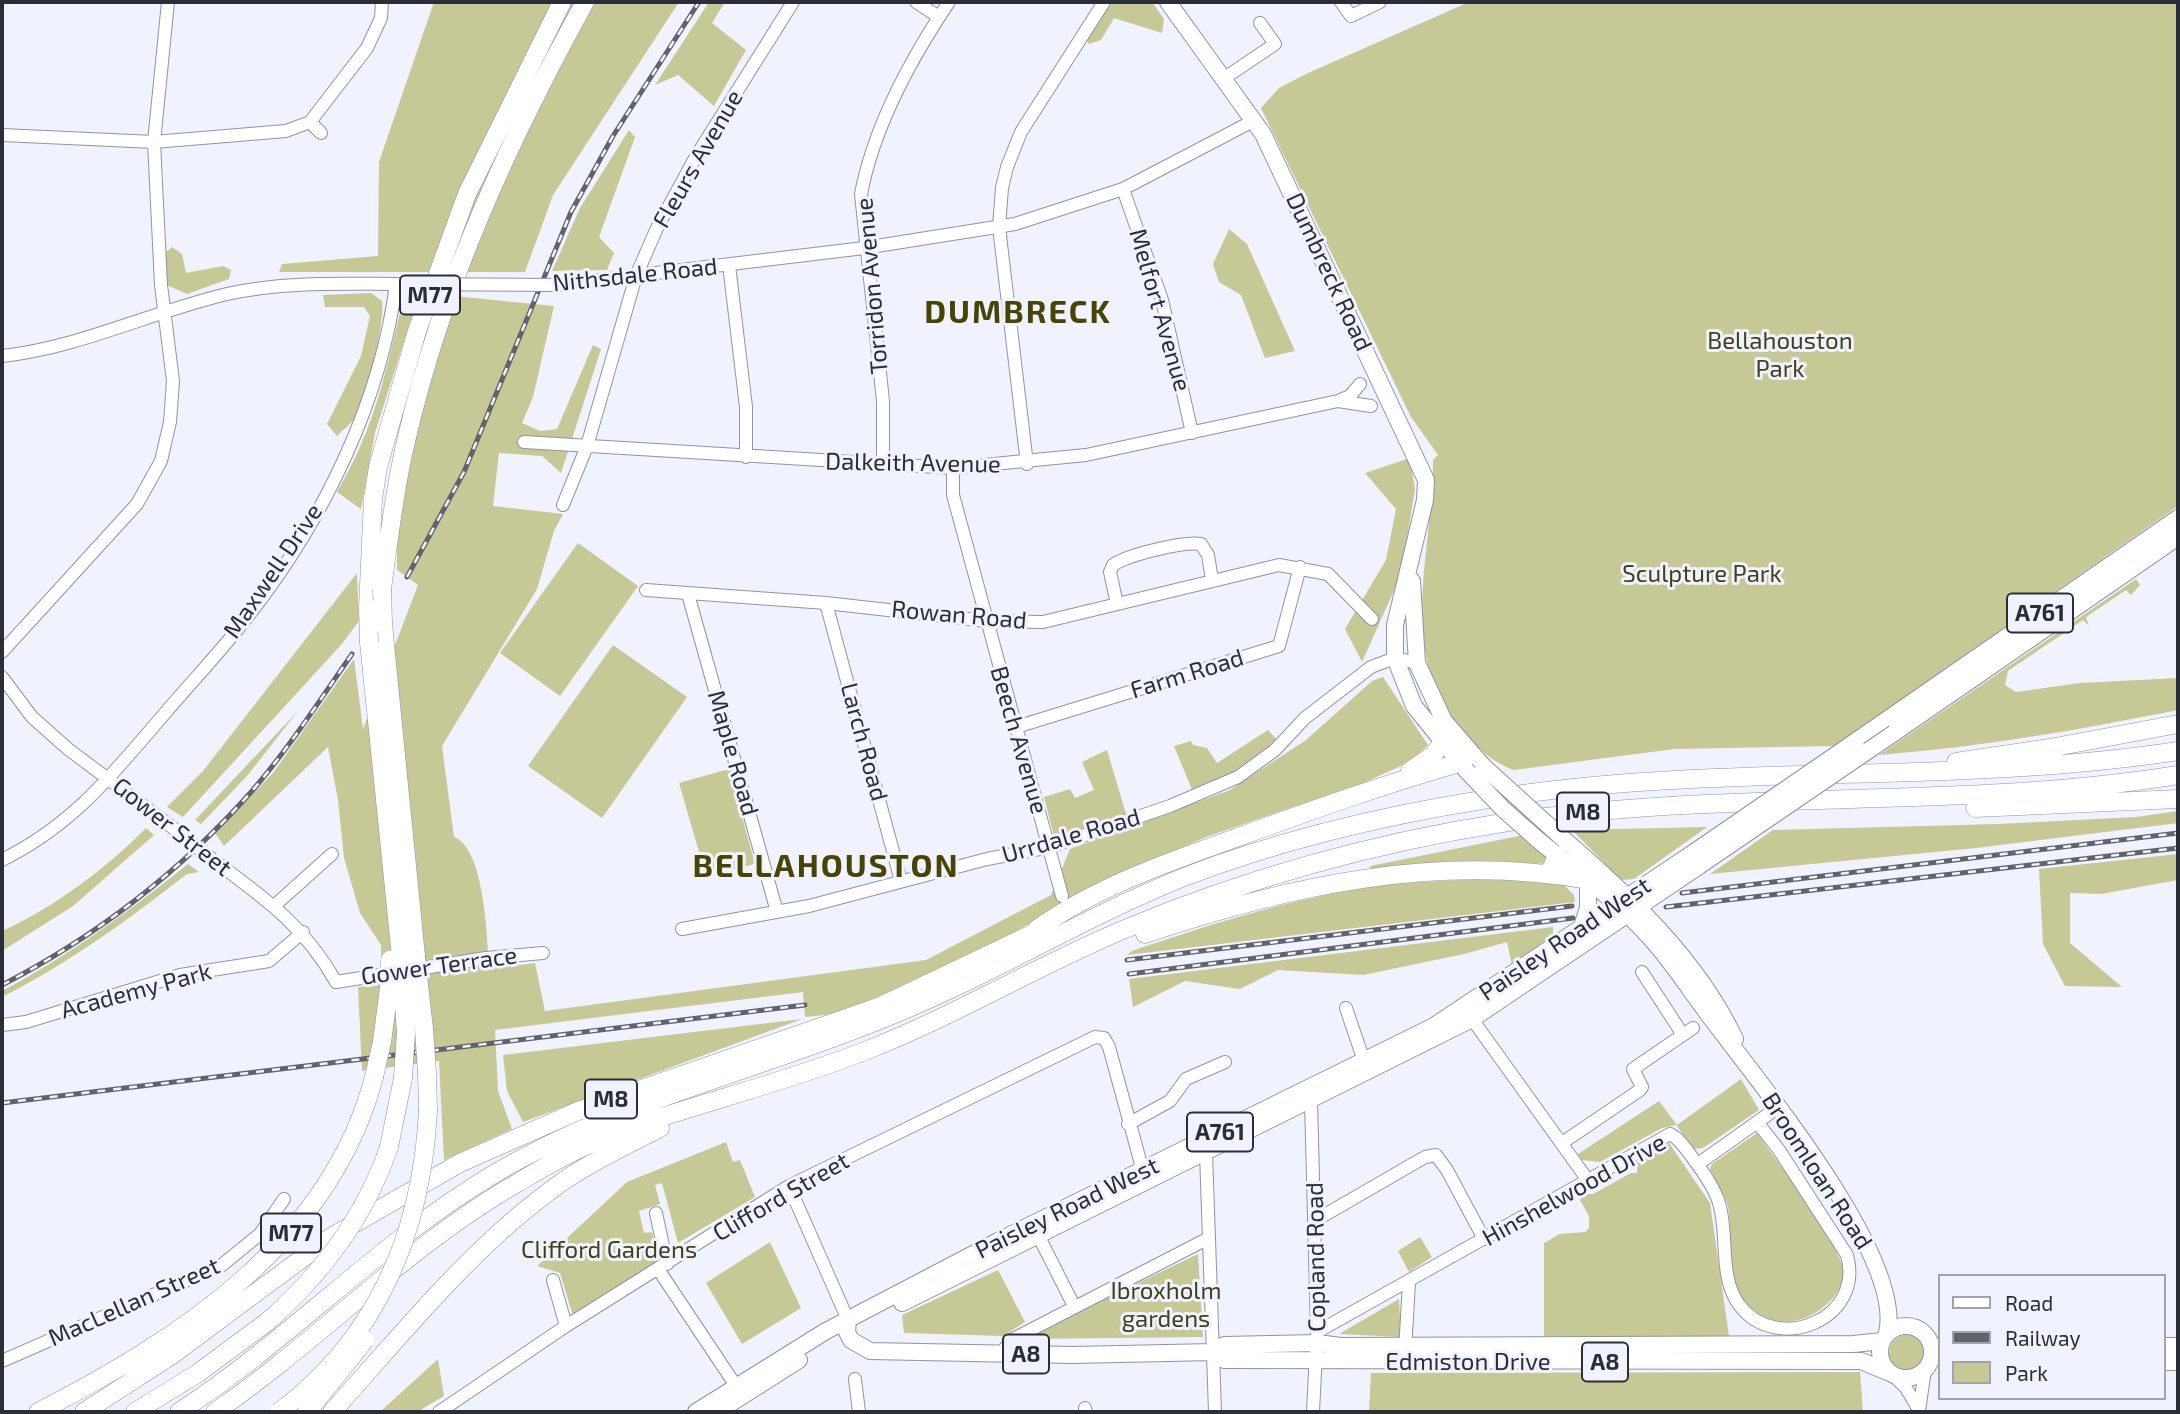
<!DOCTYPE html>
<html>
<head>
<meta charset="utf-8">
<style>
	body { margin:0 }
	#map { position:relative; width:2180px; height:1414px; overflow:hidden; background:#f0f3fd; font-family:"Exo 2",sans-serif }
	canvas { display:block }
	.frame { position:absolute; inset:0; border:4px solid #2b2e36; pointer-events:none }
	.legend { position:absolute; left:1938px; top:1274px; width:228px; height:126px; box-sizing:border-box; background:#f0f3fd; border:2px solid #a1a4ad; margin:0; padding:9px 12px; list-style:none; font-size:21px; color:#2b2e36 }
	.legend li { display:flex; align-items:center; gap:14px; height:35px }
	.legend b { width:35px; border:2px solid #a1a4ad }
</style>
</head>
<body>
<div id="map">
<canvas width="2180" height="1414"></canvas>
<div class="frame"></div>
<ul class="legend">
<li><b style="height:9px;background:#fff"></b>Road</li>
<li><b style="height:9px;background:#60636b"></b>Railway</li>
<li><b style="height:19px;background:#c6c895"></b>Park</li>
</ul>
</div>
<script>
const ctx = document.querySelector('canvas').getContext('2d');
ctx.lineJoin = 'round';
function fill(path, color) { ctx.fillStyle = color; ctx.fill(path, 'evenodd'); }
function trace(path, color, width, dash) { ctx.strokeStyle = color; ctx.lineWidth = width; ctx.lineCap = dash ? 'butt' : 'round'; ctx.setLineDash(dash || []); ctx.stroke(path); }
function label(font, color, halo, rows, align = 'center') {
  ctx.font = font + ' "Exo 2",sans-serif'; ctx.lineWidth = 6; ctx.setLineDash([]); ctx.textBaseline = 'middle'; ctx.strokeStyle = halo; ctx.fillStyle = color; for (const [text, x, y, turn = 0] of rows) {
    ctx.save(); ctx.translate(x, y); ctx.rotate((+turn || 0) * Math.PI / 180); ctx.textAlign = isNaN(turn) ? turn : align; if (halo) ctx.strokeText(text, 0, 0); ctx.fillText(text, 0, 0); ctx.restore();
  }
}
const green = new Path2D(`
	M 434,2 L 679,2 L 553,195 L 525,272 L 279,272 L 282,264 L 378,256 L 379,162 Z
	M 709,2 L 725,2 L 712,23 L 746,50 L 714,106 L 678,75 L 655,85 Z
	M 1113,2 L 1152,2 L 1164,19 L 1162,33 L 1114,18 L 1101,40 L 1089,44 L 1085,37 Z
	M 1469,2 L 2178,2 L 2178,506 L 1834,746 L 1674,749 L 1514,770 C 1493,763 1479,749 1464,733 C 1393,652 1434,554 1433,460 L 1438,455 L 1411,417 L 1261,108 L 1279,88 L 1308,73 Z
	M 629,130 L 635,137 L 599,237 L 614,253 L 607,270 L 552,271 L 580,208 Z
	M 1229,229 L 1247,244 L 1295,351 L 1265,358 L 1241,295 L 1219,282 L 1213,264 Z
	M 172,247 L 182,254 L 186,273 L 223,266 L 231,270 L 229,279 L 187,294 L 167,285 L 164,254 Z
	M 371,293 L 382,301 C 385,325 366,399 353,420 C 349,426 341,431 337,436 L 327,424 L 361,356 L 370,316 L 364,307 L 325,307 L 323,295 Z
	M 419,294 L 375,433 L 361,509 L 337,492 C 375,428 386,371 403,300 Z
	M 454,296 L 554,306 L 533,397 L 522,423 L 540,431 L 557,429 L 593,345 L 601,349 L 561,473 L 542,456 L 499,453 L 493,506 L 563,514 L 554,531 L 537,589 L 442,746 L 454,837 C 485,849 487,938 489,969 L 535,963 L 545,1011 L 926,960 L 1051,895 L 1070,849 L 1230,790 L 1306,740 L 1372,681 L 1383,677 L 1428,745 L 1412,761 L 1361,784 L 1206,837 L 1102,882 L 1008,936 L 915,982 L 833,1014 L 805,1017 L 803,992 L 495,1030 L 498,1091 L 512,1129 L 444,1160 L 439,1061 L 362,1071 L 358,987 L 381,984 L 381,945 L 360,913 L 344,858 L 338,800 L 328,747 L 224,846 L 215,833 L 273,773 L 354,659 L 363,729 L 418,585 L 397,570 L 397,520 L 403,475 Z
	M 1410,458 L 1415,489 L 1401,575 L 1362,662 L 1345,629 L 1386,560 L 1396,509 L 1365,473 Z
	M 578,543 L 638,586 L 560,696 L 500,653 Z
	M 357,573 L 359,621 L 341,645 L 183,817 L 167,807 L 203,771 Z
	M 2136,579 L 2140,585 L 2131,595 L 2126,590 L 2086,617 L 2089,626 L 2083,620 L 2008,671 L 2005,685 L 2016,692 L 2080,683 L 2178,678 L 2178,710 C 2079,730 1980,747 1879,755 Z
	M 613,645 L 687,697 L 602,818 L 528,766 Z
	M 298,711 L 247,776 L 201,824 L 195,820 Z
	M 1268,730 L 1277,740 L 1230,774 L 1193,792 L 1174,746 L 1191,741 L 1193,745 L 1207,748 L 1217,763 Z
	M 1107,750 L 1127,817 L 1055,840 L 1044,797 L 1070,789 L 1075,798 L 1094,790 L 1082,762 Z
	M 729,769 L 755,864 L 706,876 L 679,783 Z
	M 2178,811 L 2178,823 L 1976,848 L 1710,874 L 1773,830 L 1999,824 L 2136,817 Z
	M 1707,827 L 1634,879 L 1621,880 L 1572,830 Z
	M 146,828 L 154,835 L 73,906 L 2,951 L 2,931 C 52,909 108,867 146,828 Z
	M 1524,835 L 1548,857 L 1548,863 L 1371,873 L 1370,866 Z
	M 2178,854 L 2178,880 L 2101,894 L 2070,893 L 2070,943 L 2122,987 L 2065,986 L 2043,944 L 2039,869 Z
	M 188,864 L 199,872 L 187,874 C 128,920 69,963 2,997 L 2,991 C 70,955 128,912 188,864 Z
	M 1474,879 L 1560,881 L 1574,895 L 1575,902 L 1127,955 L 1132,951 C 1217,922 1305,894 1395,884 C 1421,881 1448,881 1474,879 Z
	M 1553,927 L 1553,935 L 1512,965 L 1507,942 L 1464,954 L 1363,975 L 1278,970 L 1240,989 L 1185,981 L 1133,1007 L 1129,979 Z
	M 802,1019 L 523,1122 L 507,1091 L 503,1055 Z
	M 1741,1079 L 1759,1110 L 1703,1148 L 1694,1149 L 1676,1125 L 1662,1128 L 1600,1162 L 1582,1160 L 1578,1154 L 1659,1101 L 1677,1125 Z
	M 1757,1133 C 1775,1159 1843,1247 1844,1273 C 1844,1284 1835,1297 1827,1304 C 1799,1331 1758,1326 1738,1292 C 1728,1273 1732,1230 1728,1207 C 1725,1194 1716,1181 1710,1169 L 1712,1164 Z
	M 726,1142 L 733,1162 L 740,1160 L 755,1197 L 678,1243 L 662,1183 L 655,1185 L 660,1204 L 639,1211 L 644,1233 L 652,1232 L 660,1264 L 573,1316 L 560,1273 L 537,1266 L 627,1182 Z
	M 1669,1143 L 1710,1203 L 1729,1336 L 1544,1336 L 1544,1243 L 1560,1234 L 1585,1232 L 1589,1228 L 1589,1216 L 1580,1200 L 1583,1194 L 1593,1194 L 1631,1173 L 1637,1173 L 1637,1163 Z
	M 1420,1237 L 1432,1257 L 1409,1272 L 1398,1251 Z
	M 770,1242 L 801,1308 L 742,1344 L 706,1283 Z
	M 1198,1254 L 1203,1337 L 1022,1339 Z
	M 998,1270 L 1025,1322 L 1003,1336 L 904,1333 L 902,1315 Z
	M 1399,1299 L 1401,1337 L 1339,1334 Z
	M1889 1353a18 18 0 1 1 36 0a18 18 0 1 1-36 0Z
	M 438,1359 L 444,1396 L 417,1412 L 380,1412 Z
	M 1860,1372 L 1863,1412 L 1369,1412 L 1371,1373 Z`);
const minor = new Path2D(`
	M 916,2 L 939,17
	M 1341,2 L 1351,16 L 1380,2
	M 1223,79 L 1275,44 L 1260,23
	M 310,122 L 321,133
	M 2,135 L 154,142 L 286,131 L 310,122 L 367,48 L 381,18 L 382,2
	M 1123,189 L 1162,300 L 1192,433
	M 729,265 L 746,407 L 746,457
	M 556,285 L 864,248 L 1015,224 L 1123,189 L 1253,121
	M 2,356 C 81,347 151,312 227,294 C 285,281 344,284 402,284
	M 1360,384 L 1350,396 L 1338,401 L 1371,406
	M 524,442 L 953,468 L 1086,455 L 1338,401
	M 1027,464 L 999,227 L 1002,188 L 1007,167 L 1021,132 L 1104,2
	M 883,466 L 883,401 L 861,194 C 874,126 910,60 949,2
	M 953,468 L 953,495 L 1062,896
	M 563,505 L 587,446 L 636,276 L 657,228 L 695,158 L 793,2
	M 646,590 L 826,603 L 986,621 L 1043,622 L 1279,565 L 1328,574 L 1372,619
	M 688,594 L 777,912
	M 826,603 L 901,881
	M 1117,604 L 1110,572 L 1113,565 C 1127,555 1184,541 1201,544 L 1208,555 L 1212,580
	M 2,652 L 137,504 L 161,461 L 170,422 L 173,381 L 161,285 L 154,142 L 168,2
	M 2,677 L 32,717 L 68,749 L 168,824
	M 1016,727 L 1279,646 L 1300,567
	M 212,859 C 263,897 304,925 336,982 L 486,958 L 543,953
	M 2,860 C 75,824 114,772 166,712 C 194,679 226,646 252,611 C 324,518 381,401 396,284
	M 274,906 L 332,854
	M 682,929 L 809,906 L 987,859 L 1050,847 L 1170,806 L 1238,777 L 1275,750 L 1305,718 L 1371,667 L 1395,658 L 1417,663
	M 1642,972 L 1683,1035
	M 1346,1008 L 1364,1061
	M 1472,1019 L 1587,1179
	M 2,1025 L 26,1022 L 180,975 L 269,961 L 303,932
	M 1311,1101 L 1317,1332 L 1313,1412
	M 1128,1124 L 1170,1101 L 1186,1079 L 1225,1062
	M 1562,1143 L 1640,1090 L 1642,1087 L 1633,1069 L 1693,1028
	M 1203,1144 L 1206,1153 L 1215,1412
	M 1698,1164 L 1777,1108
	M 789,1186 L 848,1320
	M 656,1213 L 667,1264
	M 1316,1220 L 1425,1157 L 1436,1155 L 1447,1170 L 1484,1239
	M 1038,1235 L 1074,1306
	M 658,1269 L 736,1386
	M 553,1280 L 566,1326
	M 1317,1332 L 1670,1134 C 1679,1138 1686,1149 1692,1157 C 1701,1169 1715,1188 1719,1203 C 1729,1235 1718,1278 1740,1306 C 1777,1354 1865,1320 1847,1255 L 1779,1150 L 1757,1122
	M 1405,1352 L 1409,1282
	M 1001,1353 L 1013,1339 L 1209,1238
	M 2,1361 L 222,1265 L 260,1234 L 284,1199
	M 1891,1373 L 1906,1388 L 1919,1410
	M 855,1379 L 859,1412
	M 1085,1408 L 1086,1412
	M 1919,1411 L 1925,1370
	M 439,1412 L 566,1326 L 789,1186 L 1095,1037 L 1104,1038 L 1109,1047 L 1144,1175`);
const major = new Path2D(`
	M 1168,2 L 1263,134 L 1426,480 L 1425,500 L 1395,625 L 1395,658 L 1414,706 L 1466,770
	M 1412,581 L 1417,663 L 1444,721 L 1483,766
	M 1894,733 L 2178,537
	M 1856,741 L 2178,518
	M 1559,835 C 1626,893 1697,958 1735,1039
	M 1537,839 C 1576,871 1620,903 1653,941 C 1676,967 1693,995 1714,1022 C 1760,1084 1905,1258 1887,1333
	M 1582,927 L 1588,908 L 1588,880
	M 902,1303 L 1472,1019 L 1699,866
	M 848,1320 L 847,1332 L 851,1340 L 870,1351 L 1073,1355 L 1214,1352 L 1224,1345 L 1317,1343 L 1341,1346 L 1853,1344 L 1882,1341
	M1880 1352a26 26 0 1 1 52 0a26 26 0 1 1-52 0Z
	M 2164,1346 L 2178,1346
	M 1214,1352 L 1224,1360 L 1861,1361 L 1890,1373
	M 2164,1362 L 2178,1362
	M 696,1412 L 826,1331 L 998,1241 L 1434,1026 L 1690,855
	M 717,1412 L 799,1360`);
const highway = new Path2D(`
	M 382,589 C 389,538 395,487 407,437 C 443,283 509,140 585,2
	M 368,608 L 373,499 L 378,467 L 417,331 L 467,194 L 562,2
	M 383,624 L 416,957
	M 369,642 L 401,957
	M 1956,762 L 2050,748 L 2178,724
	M 1410,771 L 1432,756 L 1442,744
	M 1975,808 L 2178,799
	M 1547,873 L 1552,868 L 1557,855
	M 1037,929 C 1098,886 1171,861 1241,836 C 1313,810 1385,784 1459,763
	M 1145,934 C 1288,886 1437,853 1588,880
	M 419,985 L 424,1029
	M 403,986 L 406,1033
	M 382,1042 L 389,988
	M 427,1073 L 428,1110
	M 389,1147 L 403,1078
	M 38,1412 C 180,1339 331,1242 374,1077
	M 84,1412 L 172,1355 L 331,1237 L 460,1163 L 578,1111 L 881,1006 L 1049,926
	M 135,1412 L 198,1373 L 267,1322
	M 179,1412 C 288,1341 378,1244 489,1177 C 611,1103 750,1073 880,1020 C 984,979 1080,919 1184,877 C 1280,840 1386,815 1488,799 C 1717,762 1949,786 2178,751
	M 215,1412 C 320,1340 408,1245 519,1182 C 552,1162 587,1143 623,1130 C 703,1102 786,1082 865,1051 C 954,1016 1037,966 1125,929 C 1245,879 1373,843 1502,823 C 1726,788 1954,811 2178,775
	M 332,1412 C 404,1332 473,1245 562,1182 C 592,1161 627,1145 660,1128`);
const rail = new Path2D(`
	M 407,577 L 464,472 L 571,212 L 613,136 L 699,2
	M 1682,893 L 2178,833
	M 1666,907 L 2178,848
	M 1127,960 L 1572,906
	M 1129,974 L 1573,918
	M 2,985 C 97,936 181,871 252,791 C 289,748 320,700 352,654
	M 2,1103 L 805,1005`);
const minorBridge = new Path2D(`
	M 410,284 L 556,285
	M 168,824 L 212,859`);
const majorBridge = new Path2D(`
	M 1483,766 L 1559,835
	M 1466,770 L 1503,809 L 1537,839
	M 1690,855 L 1856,741
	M 1699,866 L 1894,733`);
const highwayBridge = new Path2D(`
	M 382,589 L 383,624
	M 368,608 L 369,642
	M 401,957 L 403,986
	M 416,957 L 419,985
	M 389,988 L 390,960
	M 424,1029 L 427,1073
	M 374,1077 L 382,1042
	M 403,1078 L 406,1033
	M 267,1322 C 322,1274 365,1217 389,1147
	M 279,1412 C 378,1338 422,1231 428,1110
	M 307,1412 L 365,1340`);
const shields = [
	[430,295,60],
	[2040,613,66],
	[1583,812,52],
	[611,1099,52],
	[1220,1132,66],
	[291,1233,60],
	[1026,1354,46],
	[1605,1362,46]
];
const shieldNames = [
	["M77",430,295],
	["A761",2040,613],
	["M8",1583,812],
	["M8",611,1099],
	["A761",1220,1132],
	["M77",291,1233],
	["A8",1026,1354],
	["A8",1605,1362]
];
const streetNames = [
	["Fleurs Avenue",698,159,-60],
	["Dumbreck Road",1329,272,65],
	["Nithsdale Road",635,275,-6],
	["Torridon Avenue",872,286,-95],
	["Melfort Avenue",1160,310,74],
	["Dalkeith Avenue",913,463,1],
	["Maxwell Drive",273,571,-56],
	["Rowan Road",959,615,5],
	["Farm Road",1187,674,-17],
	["Beech Avenue",1019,740,74],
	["Larch Road",864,742,75],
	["Maple Road",733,753,74],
	["Gower Street",172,827,38],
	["Urrdale Road",1071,836,-16],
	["Paisley Road West",1565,939,-34],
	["Gower Terrace",439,966,-8],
	["Academy Park",136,991,-15],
	["Broomloan Road",1817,1171,57],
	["Hinshelwood Drive",1574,1190,-29],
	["Clifford Street",781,1197,-30],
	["Paisley Road West",1067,1208,-26],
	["Copland Road",1316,1257,-91],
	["MacLellan Street",134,1302,-24],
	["Edmiston Drive",1468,1362]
];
const parkNames = [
	["Bellahouston",1780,341],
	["Park",1780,369],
	["Sculpture Park",1702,574],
	["Clifford Gardens",609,1250],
	["Ibroxholm",1166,1291],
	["gardens",1166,1319]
];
const districtNames = [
	["DUMBRECK",1018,312],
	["BELLAHOUSTON",826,866]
];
fill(green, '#c6c895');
trace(minor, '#8c94a9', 14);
trace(major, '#8c94a9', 18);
trace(highway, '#8c94a9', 19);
trace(minor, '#fff', 12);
trace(major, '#fff', 16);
trace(highway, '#fff', 18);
trace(rail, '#60636b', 5);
trace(rail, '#f0f3fd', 2.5, [8]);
trace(minorBridge, '#8c94a9', 14, []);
trace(majorBridge, '#8c94a9', 18, []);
trace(highwayBridge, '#8c94a9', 19, []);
trace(minorBridge, '#fff', 12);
trace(majorBridge, '#fff', 16);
trace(highwayBridge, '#fff', 18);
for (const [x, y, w] of shields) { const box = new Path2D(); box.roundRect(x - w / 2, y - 19.5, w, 39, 5); ctx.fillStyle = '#f0f3fd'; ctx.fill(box); trace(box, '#2b2e36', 2); }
label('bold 23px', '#2b2e36', null, shieldNames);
label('24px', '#2b2e36', '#f0f3fd', streetNames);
label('24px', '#40401a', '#f0f3fd', parkNames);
ctx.letterSpacing = '2px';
label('bold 32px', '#464504', '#f0f3fd', districtNames);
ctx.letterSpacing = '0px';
</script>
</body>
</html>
